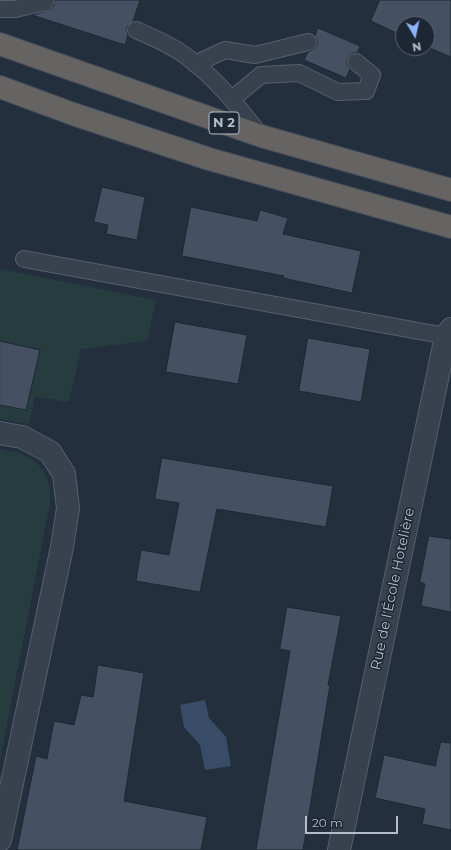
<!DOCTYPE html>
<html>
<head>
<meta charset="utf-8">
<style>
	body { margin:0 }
	#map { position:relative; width:451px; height:850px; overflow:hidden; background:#242f3e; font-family:Montserrat,sans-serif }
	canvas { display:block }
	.north { position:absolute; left:395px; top:16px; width:40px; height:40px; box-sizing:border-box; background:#1d2633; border:1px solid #59626f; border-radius:50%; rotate:171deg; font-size:11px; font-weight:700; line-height:16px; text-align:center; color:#b4bcc9 }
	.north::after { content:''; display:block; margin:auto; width:14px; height:18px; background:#8ab4f8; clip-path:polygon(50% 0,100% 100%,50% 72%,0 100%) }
	.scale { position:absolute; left:305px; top:816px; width:93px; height:18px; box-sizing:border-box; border:2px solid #b4bcc9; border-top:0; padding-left:5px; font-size:12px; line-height:14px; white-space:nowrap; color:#b4bcc9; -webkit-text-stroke:3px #1d2633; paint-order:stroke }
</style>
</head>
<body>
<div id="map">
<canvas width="451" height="850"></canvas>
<div class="north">N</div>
<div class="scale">20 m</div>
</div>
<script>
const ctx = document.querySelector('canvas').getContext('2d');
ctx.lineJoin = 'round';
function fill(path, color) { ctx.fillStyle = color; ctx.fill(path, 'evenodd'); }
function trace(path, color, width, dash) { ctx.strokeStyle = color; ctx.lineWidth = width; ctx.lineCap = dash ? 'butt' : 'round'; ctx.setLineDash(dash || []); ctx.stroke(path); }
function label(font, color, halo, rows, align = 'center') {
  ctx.font = font + ' Montserrat,sans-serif'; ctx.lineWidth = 3; ctx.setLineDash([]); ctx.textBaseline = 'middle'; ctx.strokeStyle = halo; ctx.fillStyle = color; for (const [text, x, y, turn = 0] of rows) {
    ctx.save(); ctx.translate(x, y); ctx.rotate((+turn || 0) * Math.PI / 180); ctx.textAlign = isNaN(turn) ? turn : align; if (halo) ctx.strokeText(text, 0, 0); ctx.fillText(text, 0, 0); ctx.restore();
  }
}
const green = new Path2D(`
	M 0,269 L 156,300 L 147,341 L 81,349 L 69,402 L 35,397 L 29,424 L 0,419 Z
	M 0,449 L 20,453 L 36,462 L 45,473 L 50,488 L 50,503 L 0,760 Z`);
const water = new Path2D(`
	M 205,700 L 209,718 L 226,737 L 231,766 L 205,770 L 200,745 L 184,727 L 180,705 Z`);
const building = new Path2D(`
	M 54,0 L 140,0 L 133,21 L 127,27 L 127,31 L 128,35 L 125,45 L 32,15 L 51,9 L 54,5 Z
	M 380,0 L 451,0 L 451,57 L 427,47 L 427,24 L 403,24 L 403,36 L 371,21 Z
	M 318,28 L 360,46 L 357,53 L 353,53 L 349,56 L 347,60 L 347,65 L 350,69 L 346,78 L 304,60 L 308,52 L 314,49 L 317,45 L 317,40 L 315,36 Z
	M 102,187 L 145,197 L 137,240 L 106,234 L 108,225 L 94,222 Z
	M 191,207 L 257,221 L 260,210 L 288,218 L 283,234 L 361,251 L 352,293 L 283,278 L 284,276 L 182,256 Z
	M 175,322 L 247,335 L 238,384 L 166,372 Z
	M 308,338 L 370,349 L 361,402 L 299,391 Z
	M 0,341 L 40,350 L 26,410 L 0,405 Z
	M 162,458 L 333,486 L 326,527 L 217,509 L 200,592 L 136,581 L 141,550 L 169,555 L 179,503 L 155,499 Z
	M 429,536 L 451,539 L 451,612 L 421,606 L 425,584 L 420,582 Z
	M 287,607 L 341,616 L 328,685 L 330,685 L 303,850 L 256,850 L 290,651 L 280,649 Z
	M 98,665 L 144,673 L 124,801 L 207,817 L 201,850 L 17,850 L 36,756 L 47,759 L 54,721 L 74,725 L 81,695 L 93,697 Z
	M 441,742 L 451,743 L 451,830 L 422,824 L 425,809 L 375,798 L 384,755 L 435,766 Z`);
const service = new Path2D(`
	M 0,9 L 15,9 L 45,2
	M 136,30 C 152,37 169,44 183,54 C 214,76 238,106 261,136
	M 195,64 L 225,50 L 255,55 L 308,42
	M 232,99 L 261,75 L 299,73 L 338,92 L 366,91 L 372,75 L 356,62
	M 24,259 L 446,336`);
const minor = new Path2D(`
	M 0,433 L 22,437 L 50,452 L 64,474 L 68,508 L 62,547 L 0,840
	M 339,850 L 446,336 L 451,329`);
const trunk = new Path2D(`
	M 0,44 L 261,136 L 451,190
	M 0,87 L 73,114 L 209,159 L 451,227`);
const shields = [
	[224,123,30]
];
const shieldNames = [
	["N 2",224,123]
];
const streetNames = [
	["Rue de l'École Hotelière",393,589,-78]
];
fill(green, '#263c3f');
fill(water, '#394c67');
fill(building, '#455162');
trace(building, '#1f2835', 1);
trace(service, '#565f6c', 18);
trace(minor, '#565f6c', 24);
trace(trunk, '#434c59', 24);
trace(service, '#38414e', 16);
trace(minor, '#38414e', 22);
trace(trunk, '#656462', 22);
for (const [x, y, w] of shields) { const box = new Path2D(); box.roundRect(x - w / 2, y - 11, w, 22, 3); ctx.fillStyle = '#1d2633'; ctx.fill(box); trace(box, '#b4bcc9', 1); }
label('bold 13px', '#b4bcc9', null, shieldNames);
label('14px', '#b4bcc9', '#1d2633', streetNames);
</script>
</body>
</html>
